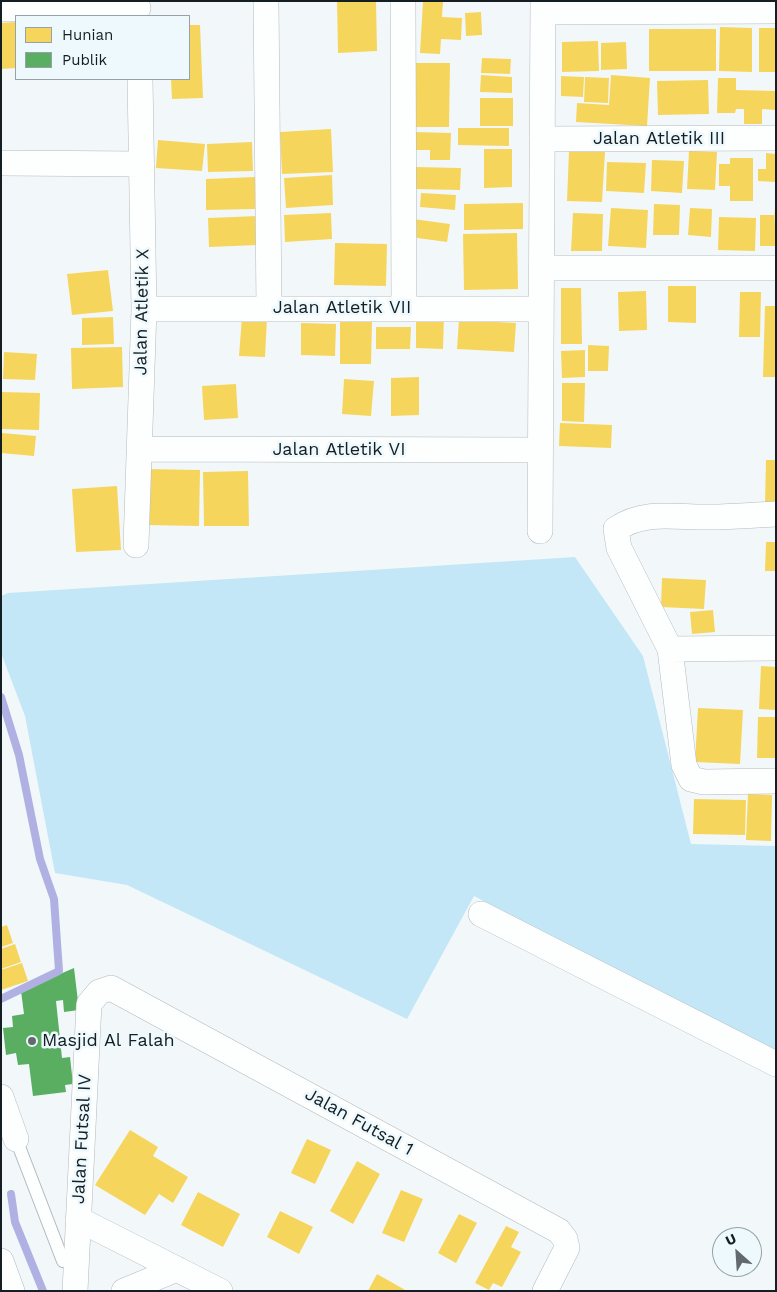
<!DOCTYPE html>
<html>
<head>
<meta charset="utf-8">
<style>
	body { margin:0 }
	#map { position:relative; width:777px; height:1292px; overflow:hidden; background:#f2f8fa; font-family:"Work Sans",sans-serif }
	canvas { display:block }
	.frame { position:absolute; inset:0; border:2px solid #141e23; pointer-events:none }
	.legend { position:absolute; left:15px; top:15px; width:175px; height:65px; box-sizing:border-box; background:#eef9fe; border:1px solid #97a1a6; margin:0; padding:6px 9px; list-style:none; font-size:15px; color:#141e23 }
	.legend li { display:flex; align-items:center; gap:10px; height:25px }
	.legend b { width:25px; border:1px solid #97a1a6 }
	.north { position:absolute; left:712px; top:1227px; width:50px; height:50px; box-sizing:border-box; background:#eef9fe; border:1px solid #97a1a6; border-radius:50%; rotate:334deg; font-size:14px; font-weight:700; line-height:20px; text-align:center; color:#141e23 }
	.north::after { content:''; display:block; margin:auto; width:18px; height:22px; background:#626a6e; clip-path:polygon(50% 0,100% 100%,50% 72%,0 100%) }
</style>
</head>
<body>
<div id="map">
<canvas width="777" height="1292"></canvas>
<div class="frame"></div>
<ul class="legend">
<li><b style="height:14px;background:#f6d55c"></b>Hunian</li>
<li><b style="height:14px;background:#5aae61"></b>Publik</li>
</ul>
<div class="north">U</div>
</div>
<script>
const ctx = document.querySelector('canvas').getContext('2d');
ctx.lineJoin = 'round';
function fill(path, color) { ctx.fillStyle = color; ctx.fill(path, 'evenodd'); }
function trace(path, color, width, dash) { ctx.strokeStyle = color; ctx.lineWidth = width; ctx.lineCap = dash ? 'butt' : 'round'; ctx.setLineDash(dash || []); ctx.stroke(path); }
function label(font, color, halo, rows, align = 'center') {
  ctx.font = font + ' "Work Sans",sans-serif'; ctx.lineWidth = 5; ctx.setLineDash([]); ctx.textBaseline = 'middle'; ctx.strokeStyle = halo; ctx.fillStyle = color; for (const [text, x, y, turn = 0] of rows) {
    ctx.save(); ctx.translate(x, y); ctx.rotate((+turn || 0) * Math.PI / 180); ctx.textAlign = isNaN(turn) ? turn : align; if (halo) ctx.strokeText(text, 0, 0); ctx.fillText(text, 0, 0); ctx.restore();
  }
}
const green = new Path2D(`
	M 575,557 L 643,656 L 691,844 L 776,846 L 776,1054 L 474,896 L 407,1019 L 127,885 L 55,873 L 25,716 L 1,653 L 1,596 L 8,593 Z`);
const homes = new Path2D(`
	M 337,1 L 376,1 L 377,51 L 338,53 Z
	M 423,1 L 443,1 L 442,17 L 462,18 L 461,40 L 441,39 L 440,54 L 420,53 Z
	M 481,12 L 482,35 L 466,36 L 465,13 Z
	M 16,22 L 16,68 L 1,69 L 1,23 Z
	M 189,25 L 200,25 L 203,98 L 172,99 L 171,79 L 189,79 Z
	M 720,27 L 752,28 L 752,72 L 719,71 Z
	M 759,28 L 776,28 L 776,72 L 759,72 Z
	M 649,29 L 716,29 L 716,71 L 649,71 Z
	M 598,41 L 599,71 L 562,72 L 562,42 Z
	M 626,42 L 627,69 L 601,70 L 601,43 Z
	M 482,58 L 511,59 L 510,74 L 481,73 Z
	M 415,63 L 450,63 L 449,127 L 415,127 Z
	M 481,75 L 512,77 L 512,93 L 480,92 Z
	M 611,75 L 650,78 L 647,126 L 576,122 L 577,103 L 609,105 Z
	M 561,76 L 584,77 L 583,97 L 561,96 Z
	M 585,77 L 609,78 L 608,103 L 584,102 Z
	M 718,78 L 736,78 L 736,90 L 776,91 L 776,110 L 762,109 L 762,124 L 744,124 L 744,109 L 736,109 L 735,113 L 717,113 Z
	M 708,80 L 709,114 L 658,115 L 657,81 Z
	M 480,98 L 513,98 L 513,126 L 480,126 Z
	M 458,128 L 509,128 L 509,146 L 458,145 Z
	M 331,129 L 333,172 L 282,174 L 280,132 Z
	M 414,132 L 451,133 L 450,160 L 430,160 L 430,150 L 413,150 Z
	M 158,140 L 205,144 L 202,171 L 156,168 Z
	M 252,142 L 253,171 L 208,172 L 207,144 Z
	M 484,149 L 512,149 L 512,187 L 484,188 Z
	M 569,151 L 605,152 L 602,202 L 567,201 Z
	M 689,151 L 717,152 L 715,190 L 687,189 Z
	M 766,153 L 776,154 L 776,182 L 758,181 L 758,169 L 766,169 Z
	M 730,158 L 753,158 L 753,201 L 730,201 L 730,186 L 719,186 L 719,164 L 730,164 Z
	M 652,160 L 684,161 L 682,193 L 651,191 Z
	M 607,162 L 646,163 L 644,193 L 606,191 Z
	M 415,167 L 461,168 L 460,190 L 414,189 Z
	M 332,175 L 333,205 L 286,208 L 284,178 Z
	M 255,177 L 256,209 L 206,210 L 206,179 Z
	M 421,193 L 456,195 L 455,210 L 420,207 Z
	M 523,203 L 523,229 L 464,230 L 464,204 Z
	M 654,204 L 680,205 L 679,235 L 653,235 Z
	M 774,206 L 776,246 L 760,246 L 760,215 L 774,215 Z
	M 611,208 L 648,210 L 646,248 L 608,246 Z
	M 690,208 L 712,209 L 711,237 L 688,235 Z
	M 331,213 L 332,239 L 285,242 L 284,215 Z
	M 573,213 L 603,214 L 602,251 L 571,251 Z
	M 258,216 L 258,245 L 209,247 L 208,218 Z
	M 719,217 L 756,218 L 755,251 L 718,250 Z
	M 413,219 L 450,224 L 447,242 L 410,237 Z
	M 517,233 L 518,289 L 464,290 L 463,234 Z
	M 335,243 L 387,244 L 386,286 L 334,285 Z
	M 108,270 L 113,311 L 72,315 L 67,274 Z
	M 668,286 L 696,286 L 696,323 L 668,322 Z
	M 561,288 L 581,288 L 582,344 L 561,344 Z
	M 646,291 L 647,330 L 619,331 L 618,292 Z
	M 740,292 L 761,292 L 760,337 L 739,337 Z
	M 765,306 L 776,306 L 776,377 L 763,377 Z
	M 416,315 L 444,315 L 443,349 L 416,348 Z
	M 113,317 L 114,344 L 82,345 L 82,318 Z
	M 242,317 L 267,318 L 265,357 L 239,356 Z
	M 459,320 L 516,323 L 514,352 L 457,349 Z
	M 340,322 L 372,322 L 371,364 L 340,364 Z
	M 301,323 L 336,324 L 335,356 L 301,355 Z
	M 376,327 L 411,327 L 410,349 L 376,349 Z
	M 588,345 L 609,346 L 608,371 L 588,371 Z
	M 122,347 L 123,387 L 72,389 L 71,348 Z
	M 585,350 L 585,377 L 562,378 L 561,351 Z
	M 4,352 L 37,354 L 35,380 L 3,379 Z
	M 419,377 L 419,415 L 391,416 L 391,378 Z
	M 344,379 L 374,381 L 371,416 L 342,414 Z
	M 562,383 L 585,383 L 584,422 L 562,421 Z
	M 236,384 L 238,418 L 204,420 L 202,386 Z
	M 1,392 L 40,393 L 39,430 L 1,429 Z
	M 560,423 L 612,425 L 611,448 L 559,446 Z
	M 2,433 L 36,436 L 34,456 L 1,453 Z
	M 766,460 L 776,460 L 776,505 L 765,505 Z
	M 147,469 L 200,470 L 199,526 L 146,525 Z
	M 248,471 L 249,526 L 204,526 L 203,472 Z
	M 117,486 L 121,550 L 76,552 L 72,489 Z
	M 766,542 L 776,542 L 776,571 L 765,571 Z
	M 662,578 L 706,580 L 704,609 L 661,607 Z
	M 713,610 L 715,632 L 692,634 L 690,612 Z
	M 761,666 L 776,667 L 776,710 L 759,709 Z
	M 698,708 L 743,710 L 740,764 L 695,762 Z
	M 758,717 L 776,717 L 776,758 L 757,758 Z
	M 748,794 L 772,795 L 771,841 L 746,840 Z
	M 694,799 L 746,800 L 745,835 L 693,834 Z
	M 7,925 L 13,943 L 1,947 L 1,927 Z
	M 15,944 L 21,962 L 1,969 L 1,949 Z
	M 22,963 L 28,981 L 1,990 L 1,970 Z
	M 130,1130 L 158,1147 L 153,1156 L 188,1177 L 173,1203 L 159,1194 L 145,1215 L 95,1185 Z
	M 307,1139 L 331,1150 L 315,1184 L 291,1173 Z
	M 357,1161 L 380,1174 L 353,1224 L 330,1211 Z
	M 401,1190 L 423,1199 L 404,1242 L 382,1233 Z
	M 198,1192 L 240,1214 L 223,1247 L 181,1225 Z
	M 280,1211 L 313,1227 L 299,1254 L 267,1237 Z
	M 459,1214 L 477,1223 L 456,1263 L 438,1253 Z
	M 506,1226 L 519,1232 L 511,1247 L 521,1252 L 502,1287 L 493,1283 L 489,1290 L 475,1283 Z
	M 377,1274 L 407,1291 L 368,1291 Z`);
const public = new Path2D(`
	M 74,968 L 79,1010 L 64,1012 L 63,1000 L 56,1001 L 62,1058 L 70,1057 L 73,1084 L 65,1085 L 66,1092 L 33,1096 L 29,1064 L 18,1065 L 16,1053 L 6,1055 L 3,1028 L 13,1027 L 12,1016 L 24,1014 L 21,991 Z`);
const stream = new Path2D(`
	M 1,697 L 19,755 L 40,859 L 54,899 L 59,971 L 1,999
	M 11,1194 L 15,1222 L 43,1291`);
const service = new Path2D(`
	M 16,1139 L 63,1261`);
const minor = new Path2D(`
	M 266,1 L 269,309
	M 403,1 L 404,308
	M 1,9 L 138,8
	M 543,12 L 776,11
	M 542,139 L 776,138
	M 1,163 L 142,164
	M 542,268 L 776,268
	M 144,309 L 540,309
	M 139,449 L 539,450
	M 776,514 C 754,515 732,517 710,517 C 677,518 646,509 616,529 L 619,548 L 670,649 L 684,765 L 691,779 L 704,782 L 776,781
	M 540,531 L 543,1
	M 136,545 L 144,309 L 140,79
	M 670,649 L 776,648
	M 481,914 L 776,1064
	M 1,1097 L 16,1139
	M 78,1219 L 220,1291
	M 1,1261 L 12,1291
	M 75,1291 L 89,1004 L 99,992 L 111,988 L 559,1231 L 565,1239 L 567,1248 L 545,1291
	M 124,1291 L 177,1269`);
const markers = [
	[32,1041,5,"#626a6e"]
];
const streetNames = [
	["Jalan Atletik III",659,139],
	["Jalan Atletik VII",342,308],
	["Jalan Atletik X",142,312,-89],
	["Jalan Atletik VI",339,450],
	["Jalan Futsal 1",359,1122,29],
	["Jalan Futsal IV",82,1139,-87]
];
const poiNames = [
	["Masjid Al Falah",42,1041]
];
fill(green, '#c3e7f7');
fill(homes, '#f6d55c');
fill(public, '#5aae61');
trace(stream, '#b0b1e2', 8);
trace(service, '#b2babe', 14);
trace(minor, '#b2babe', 26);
trace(service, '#fdfefe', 12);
trace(minor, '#fdfefe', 25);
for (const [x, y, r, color] of markers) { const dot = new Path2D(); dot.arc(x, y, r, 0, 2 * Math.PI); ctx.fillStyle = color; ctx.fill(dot); trace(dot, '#eef9fe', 2); }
label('18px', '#141e23', '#eef9fe', streetNames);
label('18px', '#141e23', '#eef9fe', poiNames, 'left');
</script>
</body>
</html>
